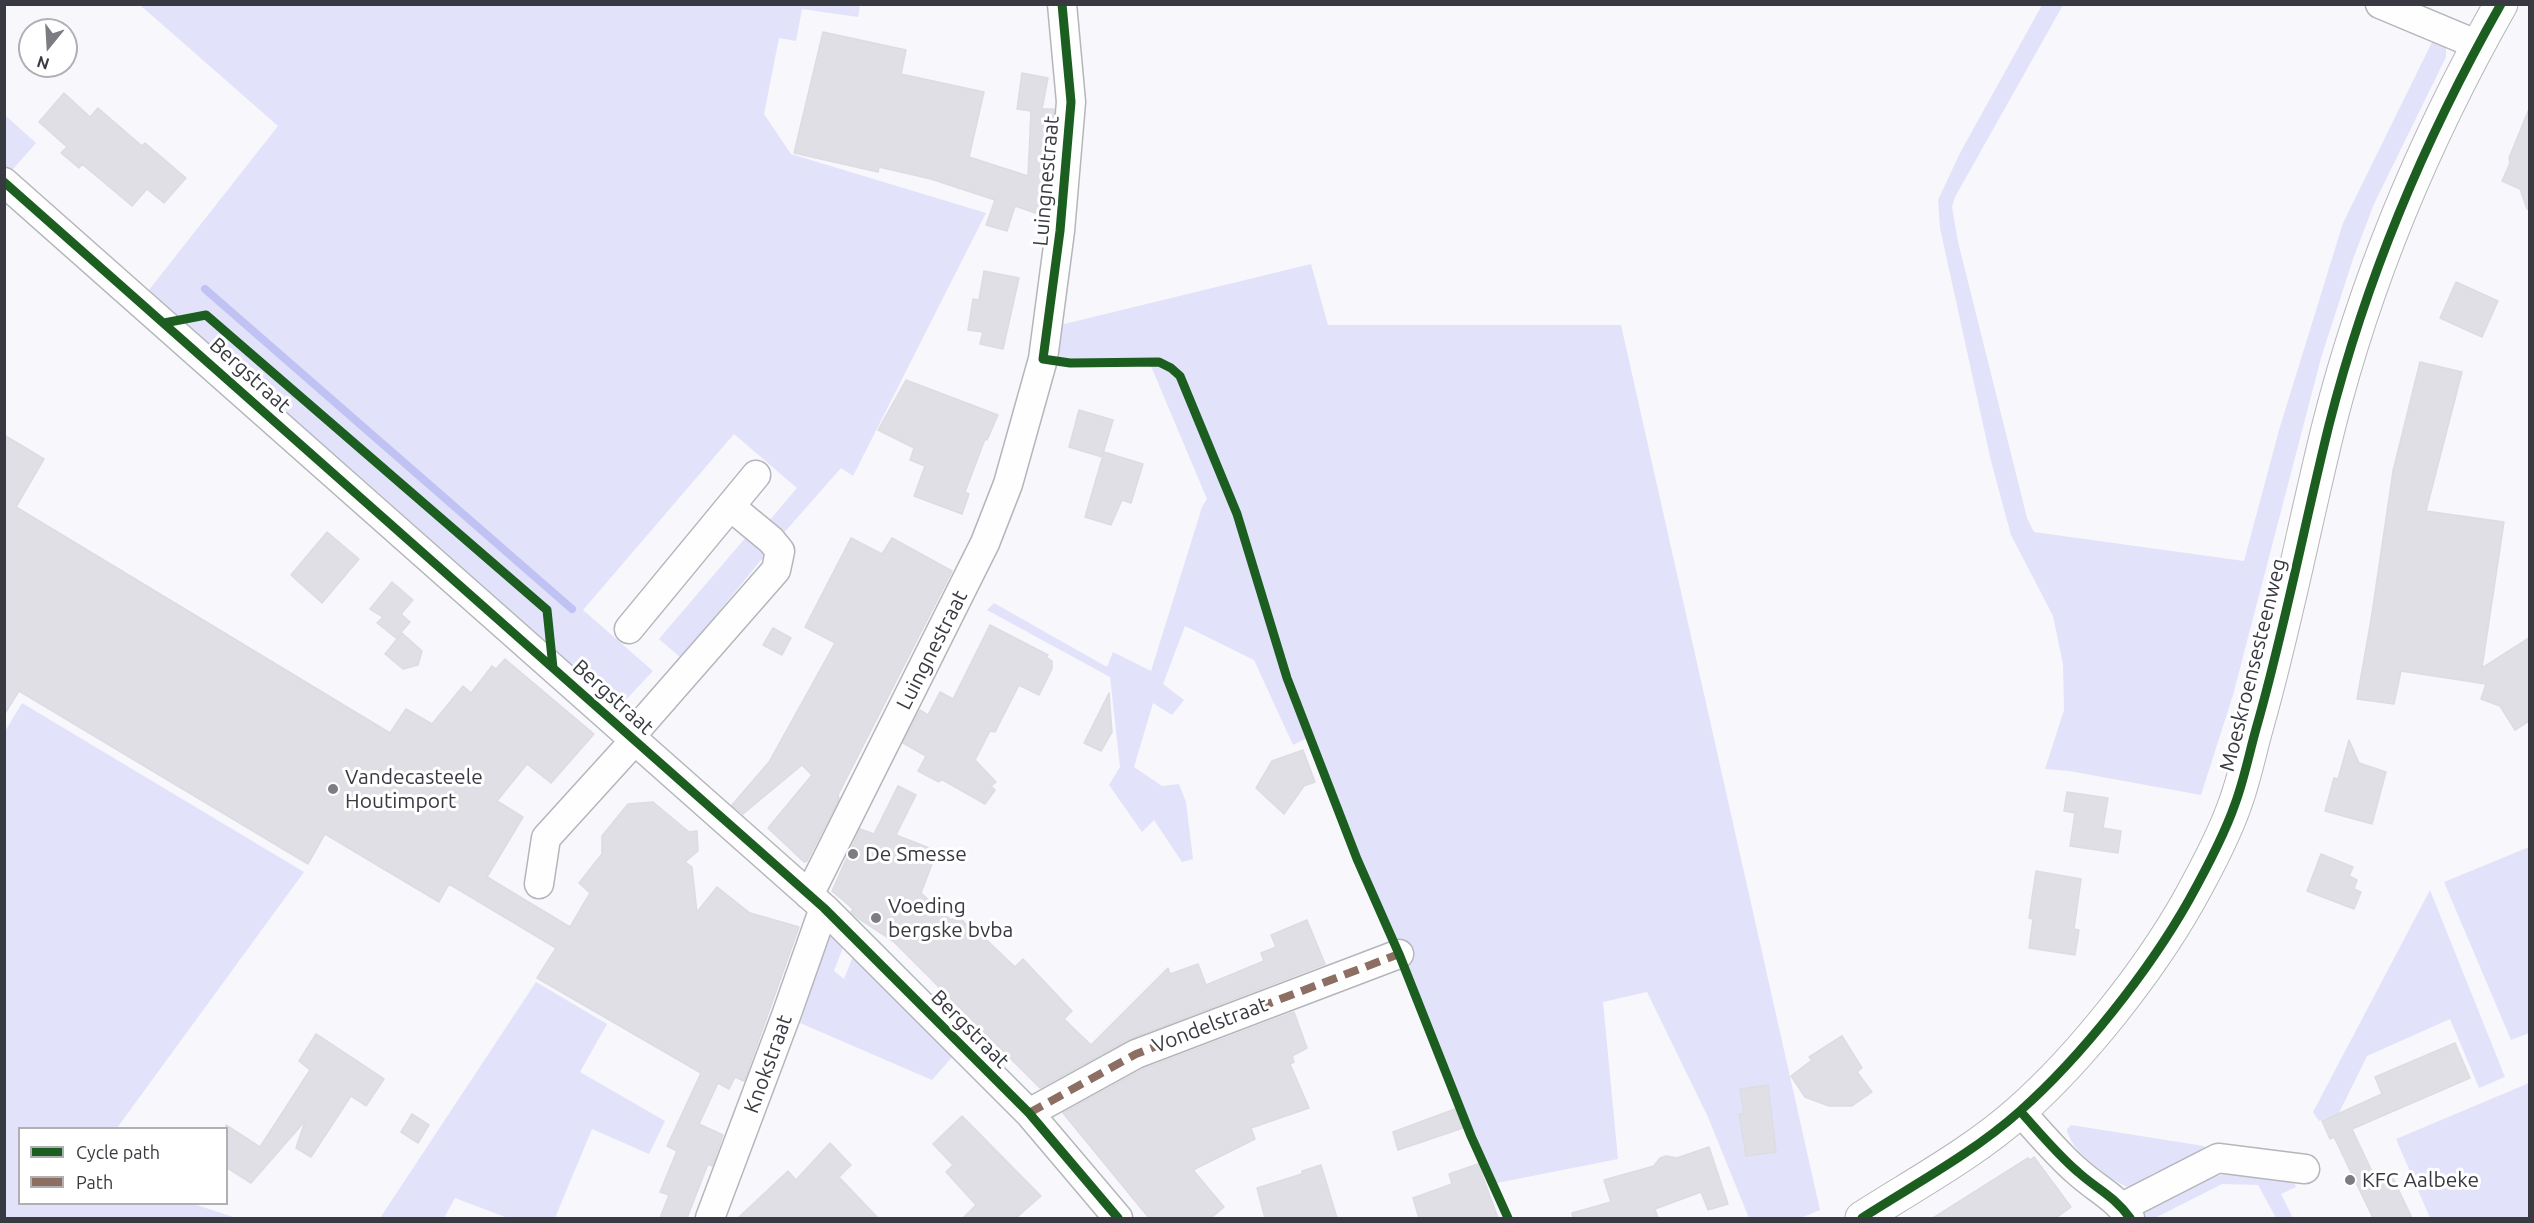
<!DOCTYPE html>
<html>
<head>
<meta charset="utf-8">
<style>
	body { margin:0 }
	#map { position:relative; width:2534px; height:1223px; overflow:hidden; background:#f7f7fc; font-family:Ubuntu,sans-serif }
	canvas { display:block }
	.frame { position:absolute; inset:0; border:6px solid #393941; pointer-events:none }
	.legend { position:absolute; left:18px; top:1127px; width:210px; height:78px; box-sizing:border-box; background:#fff; border:2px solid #b0b0b3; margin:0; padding:8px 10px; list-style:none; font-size:18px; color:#393941 }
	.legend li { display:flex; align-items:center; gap:12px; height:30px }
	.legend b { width:30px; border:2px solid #b0b0b3 }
	.north { position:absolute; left:18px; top:18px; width:60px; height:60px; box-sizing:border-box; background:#fff; border:2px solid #b0b0b3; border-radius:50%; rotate:198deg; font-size:16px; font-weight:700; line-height:24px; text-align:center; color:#393941 }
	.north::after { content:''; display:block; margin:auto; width:21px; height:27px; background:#7c7c82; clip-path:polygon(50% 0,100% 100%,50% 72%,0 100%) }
</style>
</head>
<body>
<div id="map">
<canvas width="2534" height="1223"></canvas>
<div class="frame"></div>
<ul class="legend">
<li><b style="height:8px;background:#1b5e20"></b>Cycle path</li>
<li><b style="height:8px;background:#8d6e63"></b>Path</li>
</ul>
<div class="north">N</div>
</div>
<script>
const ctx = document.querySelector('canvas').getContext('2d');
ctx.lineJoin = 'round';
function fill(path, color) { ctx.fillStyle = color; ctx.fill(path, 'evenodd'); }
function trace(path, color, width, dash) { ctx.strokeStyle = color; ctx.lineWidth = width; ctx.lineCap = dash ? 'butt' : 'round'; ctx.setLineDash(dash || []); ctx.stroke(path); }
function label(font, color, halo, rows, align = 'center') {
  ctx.font = font + ' Ubuntu,sans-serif'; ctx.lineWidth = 6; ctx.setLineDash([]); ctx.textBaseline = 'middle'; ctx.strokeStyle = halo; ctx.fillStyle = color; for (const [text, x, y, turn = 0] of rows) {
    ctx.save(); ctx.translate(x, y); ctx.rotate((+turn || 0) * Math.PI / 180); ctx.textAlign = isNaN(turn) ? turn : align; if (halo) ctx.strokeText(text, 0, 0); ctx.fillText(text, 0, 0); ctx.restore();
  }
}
const green = new Path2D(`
	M 140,5 L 860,5 L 858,17 L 802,9 L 796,41 L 779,38 L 764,114 L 791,154 L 986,213 L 853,476 L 841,468 L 782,535 L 768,522 L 797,488 L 734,434 L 583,610 L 653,671 L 619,707 L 356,473 L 145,295 L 278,126 Z
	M 2042,5 L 2063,5 L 1955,197 L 1952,207 L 1958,242 L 2027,518 L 2034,532 L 2244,561 L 2279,430 L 2343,223 L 2433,40 L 2446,44 L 2446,57 L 2374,204 L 2353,259 L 2321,358 L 2233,695 L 2201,795 L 2069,771 L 2045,769 L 2064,710 L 2063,664 L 2053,616 L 2011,535 L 1991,461 L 1940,228 L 1938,200 L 1960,153 Z
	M 5,115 L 36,143 L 7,176 L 5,174 Z
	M 1311,264 L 1328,325 L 1621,325 L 1820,1210 L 1801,1218 L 1749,1218 L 1707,1115 L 1647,992 L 1603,1002 L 1618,1159 L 1492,1184 L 1307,738 L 1293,745 L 1254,660 L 1185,626 L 1163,684 L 1184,700 L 1172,715 L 1153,703 L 1134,767 L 1162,786 L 1179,784 L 1186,802 L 1193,859 L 1182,862 L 1154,820 L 1142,832 L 1109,785 L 1120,767 L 1110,677 L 987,610 L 994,603 L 1107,667 L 1113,652 L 1151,671 L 1202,507 L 1207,499 L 1148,359 L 1060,360 L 1056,326 Z
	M 746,537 L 766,554 L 681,658 L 659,639 Z
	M 22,703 L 304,872 L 117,1128 L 20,1128 L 20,1204 L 194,1204 L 236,1218 L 5,1218 L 4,733 Z
	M 2529,847 L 2529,1033 L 2511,1040 L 2444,882 Z
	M 2430,890 L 2505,1077 L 2479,1088 L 2450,1019 L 2367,1056 L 2339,1113 L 2319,1121 L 2313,1112 Z
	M 830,935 L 844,945 L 834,971 L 844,979 L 853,956 L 954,1055 L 932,1080 L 800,1023 Z
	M 536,982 L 607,1024 L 580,1072 L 665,1121 L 649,1154 L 592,1129 L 555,1218 L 508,1218 L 455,1198 L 444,1218 L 380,1218 Z
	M 2529,1083 L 2529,1218 L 2430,1218 L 2396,1139 Z
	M 2071,1125 L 2204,1146 L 2206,1154 L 2200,1159 L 2153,1173 L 2138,1185 L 2130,1188 C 2111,1181 2068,1149 2067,1129 Z
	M 2234,1172 L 2292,1178 L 2296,1187 L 2281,1194 L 2293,1218 L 2276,1218 L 2258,1185 L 2222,1184 L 2155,1218 L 2143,1218 L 2140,1212 C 2171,1196 2200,1178 2234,1172 Z`);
const stream = new Path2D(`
	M 205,289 L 572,609`);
const building = new Path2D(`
	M 823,32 L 906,50 L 901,74 L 984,92 L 969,157 L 1028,176 L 1031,111 L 1017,109 L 1022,73 L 1048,78 L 1042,109 L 1054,109 L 1054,112 L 1046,197 L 1041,215 L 1015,206 L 1007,231 L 986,225 L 995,200 L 931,179 L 879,167 L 878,172 L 794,153 Z
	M 64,93 L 90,117 L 98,108 L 142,146 L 145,143 L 186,178 L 164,203 L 147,189 L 132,206 L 82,164 L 79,168 L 61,153 L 67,147 L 39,122 Z
	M 2529,109 L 2529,208 L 2527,209 L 2520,189 L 2502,181 L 2510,163 L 2509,158 Z
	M 984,271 L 1019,278 L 1003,349 L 980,344 L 983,332 L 968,330 L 973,299 L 979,300 Z
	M 2456,282 L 2498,301 L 2482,337 L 2440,318 Z
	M 2420,362 L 2462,372 L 2426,511 L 2504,522 L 2482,668 L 2529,638 L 2529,721 L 2515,730 L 2500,706 L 2481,699 L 2486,684 L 2401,671 L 2394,704 L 2357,699 L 2371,620 L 2393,471 Z
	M 906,380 L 998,415 L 987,440 L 985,439 L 965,492 L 969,494 L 962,514 L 914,496 L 925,466 L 910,460 L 914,448 L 878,430 Z
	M 1079,410 L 1113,420 L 1102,457 L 1069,447 Z
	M 4,435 L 44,459 L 16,507 L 390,733 L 406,709 L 432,724 L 463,686 L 471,693 L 492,666 L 496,669 L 505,659 L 594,734 L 551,783 L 527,764 L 497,801 L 523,817 L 487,877 L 570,927 L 590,893 L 579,883 L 602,854 L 602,836 L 628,804 L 653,802 L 689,832 L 697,831 L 698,851 L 685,862 L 692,867 L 697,912 L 717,887 L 750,913 L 799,927 L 744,1081 L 735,1077 L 729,1089 L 718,1083 L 699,1124 L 723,1135 L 712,1166 L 708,1164 L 687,1218 L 660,1218 L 669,1195 L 660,1192 L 677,1151 L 667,1146 L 701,1073 L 537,978 L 556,948 L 449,884 L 439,902 L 325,834 L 308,864 L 19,691 L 4,715 Z
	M 1104,452 L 1143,464 L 1131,503 L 1122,500 L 1111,525 L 1085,517 Z
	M 327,532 L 359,559 L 322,603 L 291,575 Z
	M 851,538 L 882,554 L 892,538 L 952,571 L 838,795 L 839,799 L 807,861 L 804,862 L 768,828 L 812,775 L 802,765 L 743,814 L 732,805 L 769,762 L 835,643 L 805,627 Z
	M 392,582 L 413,600 L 401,614 L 410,622 L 396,638 L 377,623 L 383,617 L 370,609 Z
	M 990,625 L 1048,655 L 1046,657 L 1052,661 L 1052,669 L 1039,695 L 1019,685 L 995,732 L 990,731 L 975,760 L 996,782 L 991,786 L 995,790 L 985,804 L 941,779 L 939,782 L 918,771 L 926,756 L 903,743 L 920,710 L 928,715 L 940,692 L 953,699 Z
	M 773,628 L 791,638 L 782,655 L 763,645 Z
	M 402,633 L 422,651 L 418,665 L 403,669 L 385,654 Z
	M 1109,693 L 1112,732 L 1101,751 L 1084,743 Z
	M 2349,740 L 2359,763 L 2386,772 L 2372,824 L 2325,811 L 2334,778 L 2338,779 Z
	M 1303,750 L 1315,782 L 1304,786 L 1284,814 L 1256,788 L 1272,761 Z
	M 898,786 L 916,795 L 896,835 L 937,851 L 921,893 L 951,920 L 957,915 L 970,928 L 972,926 L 1015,967 L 1023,959 L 1072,1011 L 1064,1019 L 1091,1045 L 1168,968 L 1170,974 L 1198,964 L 1206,985 L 1264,961 L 1261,953 L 1276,947 L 1271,935 L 1307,920 L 1325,964 L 1130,1039 L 1040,1088 L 893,941 L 858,918 L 851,912 L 853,909 L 832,891 L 860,829 L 874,834 Z
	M 2067,792 L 2108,798 L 2103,828 L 2121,831 L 2118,853 L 2070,846 L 2075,813 L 2064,811 Z
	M 2321,854 L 2353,867 L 2349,876 L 2357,880 L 2354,889 L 2361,892 L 2354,909 L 2307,891 Z
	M 2036,871 L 2081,879 L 2074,929 L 2079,930 L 2075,955 L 2029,948 L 2033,919 L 2029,918 Z
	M 1294,1012 L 1307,1048 L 1292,1056 L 1294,1062 L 1290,1064 L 1309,1108 L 1251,1128 L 1255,1139 L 1193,1170 L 1224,1207 L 1211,1218 L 1149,1218 L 1063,1113 L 1143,1069 Z
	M 316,1034 L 384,1079 L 366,1106 L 351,1096 L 311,1157 L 296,1148 L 305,1121 L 251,1183 L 226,1167 L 226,1125 L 260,1147 L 310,1070 L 299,1061 Z
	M 1842,1036 L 1862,1068 L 1857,1072 L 1872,1092 L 1852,1106 L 1829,1106 L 1805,1097 L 1791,1076 L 1812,1060 L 1809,1057 Z
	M 2455,1043 L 2470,1078 L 2352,1129 L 2376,1180 L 2391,1174 L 2412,1218 L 2373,1218 L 2334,1137 L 2330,1139 L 2322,1121 L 2382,1094 L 2375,1077 Z
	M 1768,1085 L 1776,1152 L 1746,1156 L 1739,1114 L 1744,1114 L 1740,1089 Z
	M 1455,1109 L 1463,1128 L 1398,1150 L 1393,1132 Z
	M 412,1114 L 429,1125 L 418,1143 L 401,1132 Z
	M 962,1116 L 1041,1196 L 1016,1218 L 963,1218 L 976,1205 L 946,1172 L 953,1165 L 933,1144 Z
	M 830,1143 L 851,1165 L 839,1177 L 878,1218 L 738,1218 L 788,1171 L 796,1180 Z
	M 1709,1147 L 1728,1204 L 1708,1210 L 1701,1192 L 1655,1209 L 1658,1218 L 1573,1218 L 1572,1213 L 1611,1202 L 1604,1180 L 1654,1166 L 1660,1158 L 1666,1156 L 1677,1158 Z
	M 2034,1157 L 2071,1207 L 2056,1218 L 1933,1218 L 2028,1158 L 2030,1160 Z
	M 1478,1164 L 1498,1218 L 1419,1218 L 1413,1198 L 1452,1184 L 1449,1174 Z
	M 1321,1165 L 1337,1218 L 1265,1218 L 1257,1188 L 1302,1174 L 1302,1171 Z`);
const minor = new Path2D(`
	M 2380,4 L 2478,45
	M 4,182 L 824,908 L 1029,1113 L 1118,1218
	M 629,629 L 756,475
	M 630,737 L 776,570 L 780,551 L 771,540 L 731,507
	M 539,884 L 546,838 L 635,740
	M 809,895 L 985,543 L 1008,484 L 1043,359 L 1060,231 L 1071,102 L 1062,4
	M 2020,1111 C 2039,1132 2057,1154 2078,1172 C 2098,1190 2113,1195 2130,1218
	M 1029,1113 L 1136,1054 L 1399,954
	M 2123,1209 L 2130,1203 L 2218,1158 L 2305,1169
	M 710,1218 L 787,1013 L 824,908`);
const major = new Path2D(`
	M 1862,1218 C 1915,1184 1973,1153 2020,1111 C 2081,1057 2149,971 2189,900 C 2204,873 2225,833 2235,804 C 2244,780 2249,754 2256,729 C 2285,628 2304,526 2329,425 C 2367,275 2425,138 2501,4`);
const quiet = new Path2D(`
	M 1029,1113 L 1136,1054 L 1399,954`);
const cycleway = new Path2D(`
	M 1062,4 L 1071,102 L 1060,231 L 1043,359 L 1070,363 L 1159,362 L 1171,368 L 1180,376 L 1237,514 L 1287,678 L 1357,859 L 1399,954 L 1471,1136 L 1508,1218
	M 4,182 L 824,908 L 1029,1113 L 1118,1218
	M 164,323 L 206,315 L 547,610 L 553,668
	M 2020,1111 C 2039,1132 2057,1154 2078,1172 C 2098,1190 2113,1195 2130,1218
	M 1862,1218 C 1915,1184 1973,1153 2020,1111 C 2081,1057 2149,971 2189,900 C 2204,873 2225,833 2235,804 C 2244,780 2249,754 2256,729 C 2285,628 2304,526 2329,425 C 2367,275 2425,138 2501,4`);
const markers = [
	[333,789,6,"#7c7c82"],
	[853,854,6,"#7c7c82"],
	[876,918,6,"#7c7c82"],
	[2350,1180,6,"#7c7c82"]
];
const streetNames = [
	["Luingnestraat",1046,181,-85],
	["Bergstraat",250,375,42],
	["Luingnestraat",932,650,-63],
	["Moeskroensesteenweg",2253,665,-76],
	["Bergstraat",613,697,42],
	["Vondelstraat",1210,1025,-21],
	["Bergstraat",970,1029,45],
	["Knokstraat",768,1064,-70]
];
const poiNames = [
	["Vandecasteele",345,777],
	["Houtimport",345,801],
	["De Smesse",865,854],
	["Voeding",888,906],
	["bergske bvba",888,930],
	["KFC Aalbeke",2362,1180]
];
fill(green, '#e2e3fb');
trace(stream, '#c1c2f4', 8);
fill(building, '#dfdfe5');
trace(building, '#dcdce2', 1.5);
trace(minor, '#b5b6bb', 31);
trace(major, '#b5b6bb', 35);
trace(minor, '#fefeff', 28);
trace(major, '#fefeff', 33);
trace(quiet, '#8d6e63', 8, [15, 8]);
trace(cycleway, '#1b5e20', 9);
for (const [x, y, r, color] of markers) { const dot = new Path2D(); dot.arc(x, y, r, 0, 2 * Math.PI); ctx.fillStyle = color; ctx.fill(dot); trace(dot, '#fff', 2); }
label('21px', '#393941', '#fff', streetNames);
label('21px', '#393941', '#fff', poiNames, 'left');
</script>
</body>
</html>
